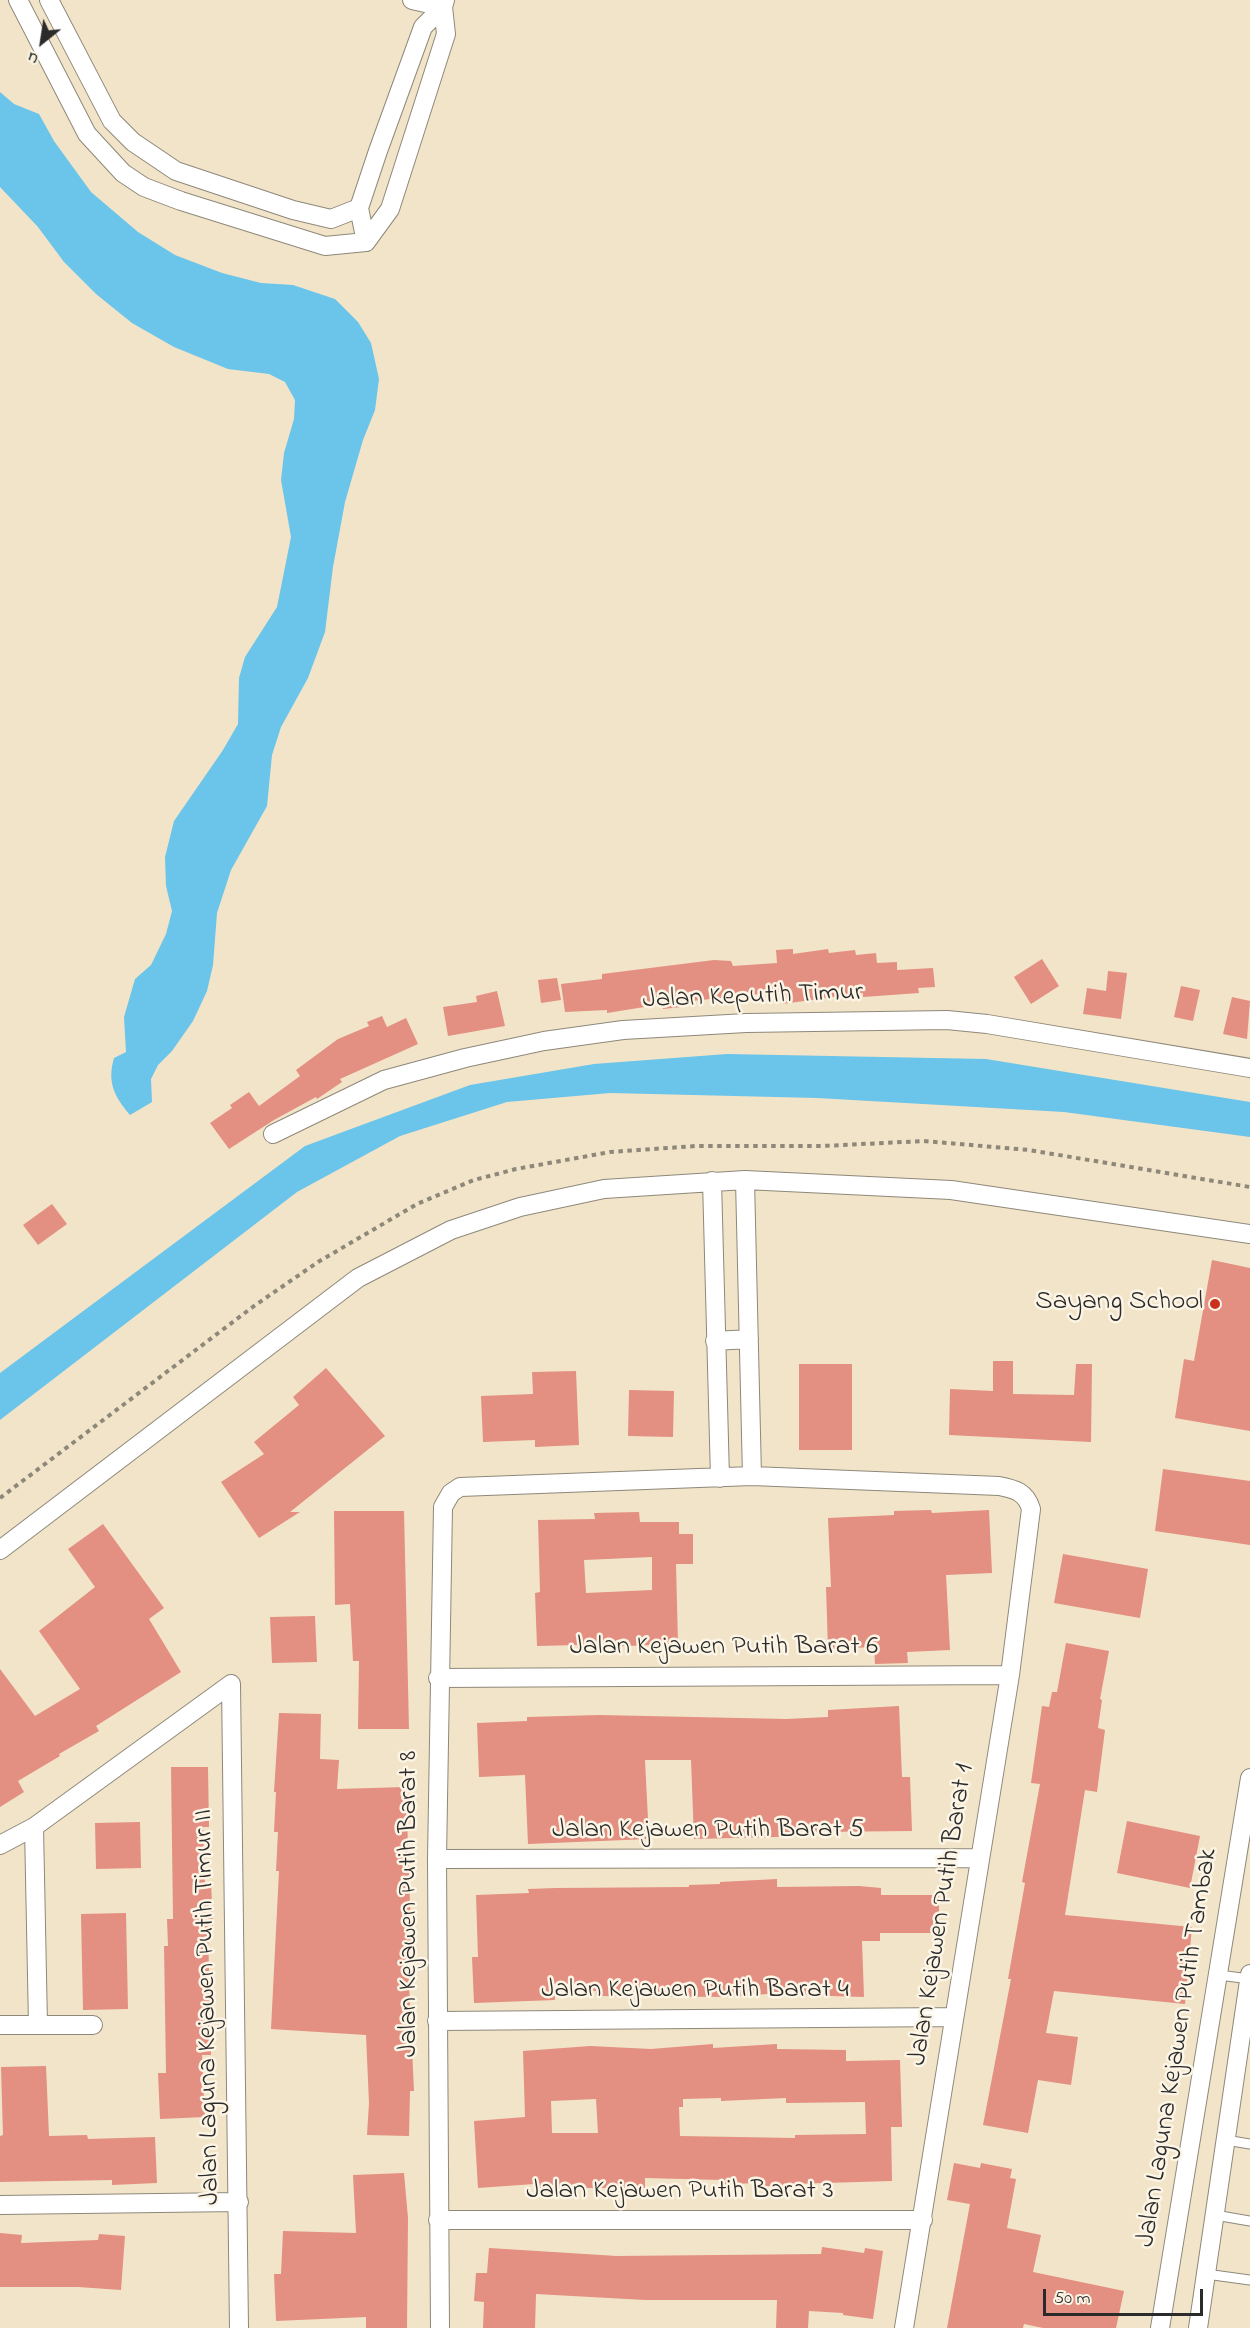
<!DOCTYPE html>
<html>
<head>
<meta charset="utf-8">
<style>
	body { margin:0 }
	#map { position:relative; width:1250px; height:2328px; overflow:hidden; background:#f2e4c8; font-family:"Indie Flower",sans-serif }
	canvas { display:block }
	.north { position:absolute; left:12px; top:12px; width:60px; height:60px; -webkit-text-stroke:4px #fcf5e5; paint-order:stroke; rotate:210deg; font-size:16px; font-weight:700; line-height:24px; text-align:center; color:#2b2b2b }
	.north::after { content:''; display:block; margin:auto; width:21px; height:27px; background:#2b2b2b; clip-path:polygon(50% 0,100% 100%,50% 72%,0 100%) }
	.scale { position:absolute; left:1043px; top:2289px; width:160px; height:27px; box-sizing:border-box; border:3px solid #2b2b2b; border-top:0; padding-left:8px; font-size:18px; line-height:21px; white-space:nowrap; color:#2b2b2b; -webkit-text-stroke:4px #fcf5e5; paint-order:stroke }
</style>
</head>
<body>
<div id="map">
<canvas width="1250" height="2328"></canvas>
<div class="north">U</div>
<div class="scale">50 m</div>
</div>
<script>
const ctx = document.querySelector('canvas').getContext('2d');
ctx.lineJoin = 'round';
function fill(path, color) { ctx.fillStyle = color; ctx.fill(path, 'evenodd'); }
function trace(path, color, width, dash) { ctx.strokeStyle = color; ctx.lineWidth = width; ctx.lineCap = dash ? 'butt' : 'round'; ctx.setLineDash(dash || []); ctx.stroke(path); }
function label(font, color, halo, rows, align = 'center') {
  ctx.font = font + ' "Indie Flower",sans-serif'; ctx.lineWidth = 5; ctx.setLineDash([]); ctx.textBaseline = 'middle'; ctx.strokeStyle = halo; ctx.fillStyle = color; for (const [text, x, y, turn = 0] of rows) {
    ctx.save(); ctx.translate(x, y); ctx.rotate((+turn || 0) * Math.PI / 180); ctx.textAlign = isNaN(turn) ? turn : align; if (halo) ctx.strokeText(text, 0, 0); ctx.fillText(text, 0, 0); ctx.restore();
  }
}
const water = new Path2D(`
	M 0,92 L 14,104 L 39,114 L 54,141 L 91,192 L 138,232 L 175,255 L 222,273 L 261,283 L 293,285 L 335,299 L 358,322 L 371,343 L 379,379 L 375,410 L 363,440 L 345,502 L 333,567 L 325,632 L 308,678 L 281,727 L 272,755 L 267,806 L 231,870 L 217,913 L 213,965 L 207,991 L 193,1021 L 172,1051 L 158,1065 L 151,1079 L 152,1102 L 130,1115 C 114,1096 107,1082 114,1058 L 126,1052 L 124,1017 L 135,979 L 151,965 L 166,934 L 172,911 L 166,886 L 165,857 L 174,821 L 223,750 L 238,724 L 239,678 L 245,657 L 277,607 L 291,537 L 281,480 L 284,453 L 294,419 L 295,400 L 285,382 L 269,374 L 228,369 L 174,347 L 132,323 L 96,294 L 64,262 L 38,227 L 0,187 Z
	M 727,1054 L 986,1059 L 1250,1102 L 1250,1137 L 1064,1112 L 817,1098 L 610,1093 L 507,1102 L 400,1136 L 297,1192 L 0,1420 L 0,1373 L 305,1146 L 470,1085 L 594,1064 Z`);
const building = new Path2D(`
	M 793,949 L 793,954 L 828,949 L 829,953 L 855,950 L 856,955 L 876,953 L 877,963 L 897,962 L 897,970 L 933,968 L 935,987 L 918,988 L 919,993 L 863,997 L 863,993 L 782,1004 L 780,992 L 681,1002 L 681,1007 L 663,1009 L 663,1004 L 607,1013 L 607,1010 L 565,1012 L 561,984 L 602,979 L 602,974 L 714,960 L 731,961 L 733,966 L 777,963 L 776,950 Z
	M 1042,959 L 1059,986 L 1031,1004 L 1014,977 Z
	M 1108,971 L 1127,973 L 1121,1019 L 1083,1014 L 1087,988 L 1106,991 Z
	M 557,978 L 561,1000 L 541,1003 L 538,980 Z
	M 1181,986 L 1200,990 L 1193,1021 L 1174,1017 Z
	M 497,991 L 505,1026 L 448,1036 L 443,1007 L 477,1002 L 476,996 Z
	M 1232,997 L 1250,1001 L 1247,1039 L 1223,1034 Z
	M 382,1016 L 387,1027 L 406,1018 L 418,1044 L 340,1079 L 342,1082 L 317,1099 L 316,1097 L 274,1120 L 229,1149 L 210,1123 L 232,1108 L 230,1105 L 249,1092 L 259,1106 L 300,1076 L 296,1070 L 338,1039 L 369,1026 L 367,1022 Z
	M 52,1204 L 67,1224 L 38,1245 L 23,1225 Z
	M 1212,1260 L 1250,1268 L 1250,1431 L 1175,1418 L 1184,1359 L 1194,1361 Z
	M 993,1361 L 1013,1361 L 1013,1394 L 1074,1395 L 1076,1364 L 1092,1364 L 1091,1442 L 949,1435 L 950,1389 L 993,1391 Z
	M 799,1364 L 852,1364 L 852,1450 L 799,1450 Z
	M 326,1368 L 385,1436 L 290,1512 L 300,1512 L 259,1538 L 221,1482 L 264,1454 L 254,1442 L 299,1405 L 293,1397 Z
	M 576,1371 L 579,1445 L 535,1447 L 535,1440 L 483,1442 L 481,1396 L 533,1394 L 532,1372 Z
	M 629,1390 L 674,1391 L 673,1437 L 628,1436 Z
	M 1163,1469 L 1250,1481 L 1250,1545 L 1155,1531 Z
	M 931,1510 L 932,1513 L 989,1510 L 992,1573 L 946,1575 L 950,1650 L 907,1652 L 908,1663 L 875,1664 L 874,1647 L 828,1649 L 826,1587 L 831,1587 L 828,1518 L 894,1515 L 894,1511 Z
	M 334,1511 L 404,1511 L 409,1729 L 358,1729 L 359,1661 L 353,1661 L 350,1604 L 335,1605 Z
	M 639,1512 L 640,1522 L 679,1522 L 679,1534 L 693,1534 L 693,1564 L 676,1564 L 678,1644 L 577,1648 L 577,1645 L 537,1646 L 535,1593 L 540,1592 L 538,1520 L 595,1519 L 594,1513 ZM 652,1557 L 652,1590 L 586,1593 L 584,1560 Z
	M 103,1524 L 164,1608 L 149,1619 L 181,1672 L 96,1726 L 99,1731 L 59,1754 L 60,1756 L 18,1781 L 24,1792 L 0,1807 L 0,1669 L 35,1716 L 80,1689 L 39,1631 L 95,1587 L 68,1549 Z
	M 1063,1554 L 1148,1569 L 1140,1618 L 1054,1603 Z
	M 315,1616 L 317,1662 L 272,1663 L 270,1617 Z
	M 1066,1643 L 1109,1651 L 1100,1699 L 1102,1700 L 1098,1728 L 1105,1730 L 1097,1792 L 1085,1790 L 1065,1915 L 1192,1927 L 1185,2004 L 1054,1991 L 1046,2033 L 1078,2037 L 1071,2085 L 1038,2080 L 1028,2133 L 983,2125 L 1011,1979 L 1008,1979 L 1025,1883 L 1022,1882 L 1040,1784 L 1031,1783 L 1042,1706 L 1049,1707 L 1052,1692 L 1057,1692 Z
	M 899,1706 L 902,1777 L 910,1777 L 912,1831 L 816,1832 L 816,1836 L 694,1839 L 691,1760 L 645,1760 L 649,1839 L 528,1844 L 525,1775 L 479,1777 L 477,1723 L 527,1721 L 527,1717 L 599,1715 L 786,1719 L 828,1717 L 828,1710 Z
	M 279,1713 L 321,1714 L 320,1759 L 339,1760 L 337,1789 L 406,1787 L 412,1962 L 408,1962 L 414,2091 L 410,2091 L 409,2136 L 367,2135 L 369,2103 L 366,2035 L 271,2029 L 279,1871 L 276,1871 L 278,1832 L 274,1832 L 276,1792 L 274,1792 Z
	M 171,1767 L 208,1767 L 209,1827 L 203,1827 L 205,1882 L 211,1882 L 213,1928 L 208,1929 L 211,2055 L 202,2055 L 205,2117 L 160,2119 L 158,2073 L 166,2073 L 164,1946 L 168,1946 L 167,1919 L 173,1919 Z
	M 1127,1821 L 1200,1836 L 1190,1888 L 1117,1873 Z
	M 140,1822 L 141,1868 L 96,1869 L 95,1823 Z
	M 777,1879 L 777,1887 L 859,1886 L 881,1888 L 881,1895 L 939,1895 L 939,1933 L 880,1933 L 880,1941 L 862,1941 L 864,1997 L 767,1994 L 732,1997 L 596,1996 L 596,1991 L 590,1991 L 590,1984 L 554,1984 L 555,2000 L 474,2003 L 472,1957 L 478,1957 L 476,1895 L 529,1893 L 528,1889 L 556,1888 L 689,1887 L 689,1885 L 720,1884 L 720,1882 Z
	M 126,1913 L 128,2009 L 83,2010 L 81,1914 Z
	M 713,2044 L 713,2048 L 777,2044 L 777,2049 L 846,2050 L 846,2061 L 900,2060 L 902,2127 L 891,2127 L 892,2181 L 791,2184 L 791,2186 L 753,2186 L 753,2183 L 722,2185 L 722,2180 L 645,2178 L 645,2188 L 534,2188 L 534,2184 L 478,2188 L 474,2121 L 525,2117 L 523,2051 L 590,2046 L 651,2049 ZM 721,2098 L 721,2101 L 786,2098 L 786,2103 L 865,2102 L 866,2134 L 795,2135 L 795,2138 L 680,2136 L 679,2107 L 683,2107 L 683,2099 ZM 596,2099 L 598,2133 L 552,2133 L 551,2101 Z
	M 46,2066 L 49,2136 L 87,2135 L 88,2139 L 155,2137 L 157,2183 L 112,2185 L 112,2180 L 0,2182 L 0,2136 L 3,2135 L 1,2067 Z
	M 954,2163 L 980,2168 L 981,2163 L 1012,2169 L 1010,2178 L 1016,2179 L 1007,2228 L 1041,2235 L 1033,2272 L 1124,2291 L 1116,2328 L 1043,2328 L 1024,2324 L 1023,2328 L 947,2328 L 970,2204 L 947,2200 Z
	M 404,2173 L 408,2218 L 407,2328 L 366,2328 L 366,2317 L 276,2321 L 274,2274 L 281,2274 L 283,2231 L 356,2233 L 353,2175 Z
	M 0,2233 L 22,2235 L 21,2243 L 98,2240 L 99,2234 L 125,2236 L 121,2290 L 78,2287 L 0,2287 Z
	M 822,2247 L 864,2253 L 865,2248 L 883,2251 L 873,2319 L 843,2315 L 843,2313 L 809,2311 L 808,2328 L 776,2328 L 777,2300 L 645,2300 L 536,2294 L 535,2328 L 483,2328 L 484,2302 L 474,2301 L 476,2273 L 487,2273 L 489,2248 L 617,2256 L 821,2254 Z`);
const path = new Path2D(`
	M 0,1498 L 254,1306 L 318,1262 L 417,1204 L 474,1180 L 516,1169 L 610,1152 L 696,1146 L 822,1146 L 924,1141 L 1029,1150 L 1250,1187`);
const lane = new Path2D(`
	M 1219,1975 L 1250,1979
	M 1226,2140 L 1250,2144
	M 1215,2215 L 1250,2221
	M 1206,2274 L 1250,2280`);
const street = new Path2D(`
	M 18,0 L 87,134 L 123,173 L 144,187 L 181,201 L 325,246 L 366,242 L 390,209 L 446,34 L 443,7 L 423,27 L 378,151 L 359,208 L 366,242
	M 49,0 L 112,121 L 133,142 L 176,171 L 293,210 L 331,219 L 359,208
	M 412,0 L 443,7 L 445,0
	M 273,1134 L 384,1080 L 465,1058 L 544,1041 L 623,1030 L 746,1023 L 947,1020 L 987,1024 L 1250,1068
	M 745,1180 L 752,1476
	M 712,1181 L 720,1478
	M 715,1341 L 749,1339
	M 0,1550 L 358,1278 L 451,1230 L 520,1207 L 604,1189 L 745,1180 L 951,1190 L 1250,1234
	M 438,1678 L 1010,1675
	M 231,1684 L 239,2328
	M 34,1827 L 38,2025
	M 0,1845 L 34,1827 L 231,1684
	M 437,1859 L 979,1858
	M 437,2021 L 953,2017
	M 0,2025 L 93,2025
	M 0,2205 L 239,2202
	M 438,2220 L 923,2220
	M 440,2328 L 437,1859 L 443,1507 L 451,1493 L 460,1487 L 752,1476 L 999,1486 C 1015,1489 1026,1492 1031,1509 L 1010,1675 L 904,2328
	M 1160,2328 L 1250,1778
	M 1198,2328 L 1250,1974`);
const markers = [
	[1215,1304,6,"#c8321e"]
];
const streetNames = [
	["Jalan Keputih Timur",753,998,-2],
	["Jalan Kejawen Putih Barat 6",724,1649],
	["Jalan Kejawen Putih Barat 5",708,1832],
	["Jalan Kejawen Putih Barat 8",411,1904,-90],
	["Jalan Kejawen Putih Barat 1",943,1915,-81],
	["Jalan Kejawen Putih Barat 4",695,1992],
	["Jalan Laguna Kejawen Putih Timur II",209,2007,-91],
	["Jalan Laguna Kejawen Putih Tambak",1179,2048,-81],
	["Jalan Kejawen Putih Barat 3",680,2193]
];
const poiNames = [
	["Sayang School",1203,1304]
];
fill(water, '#6bc4e9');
fill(building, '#e38f82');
trace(lane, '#8e887a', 11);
trace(street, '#8e887a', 20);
trace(path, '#8e887a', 4, [4.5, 4.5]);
trace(lane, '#fff', 9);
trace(street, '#fff', 18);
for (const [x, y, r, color] of markers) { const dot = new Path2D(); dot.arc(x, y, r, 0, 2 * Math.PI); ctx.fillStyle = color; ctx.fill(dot); trace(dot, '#fcf5e5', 2); }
label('27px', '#2b2b2b', '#fcf5e5', streetNames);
label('27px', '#2b2b2b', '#fcf5e5', poiNames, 'right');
</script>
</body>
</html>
